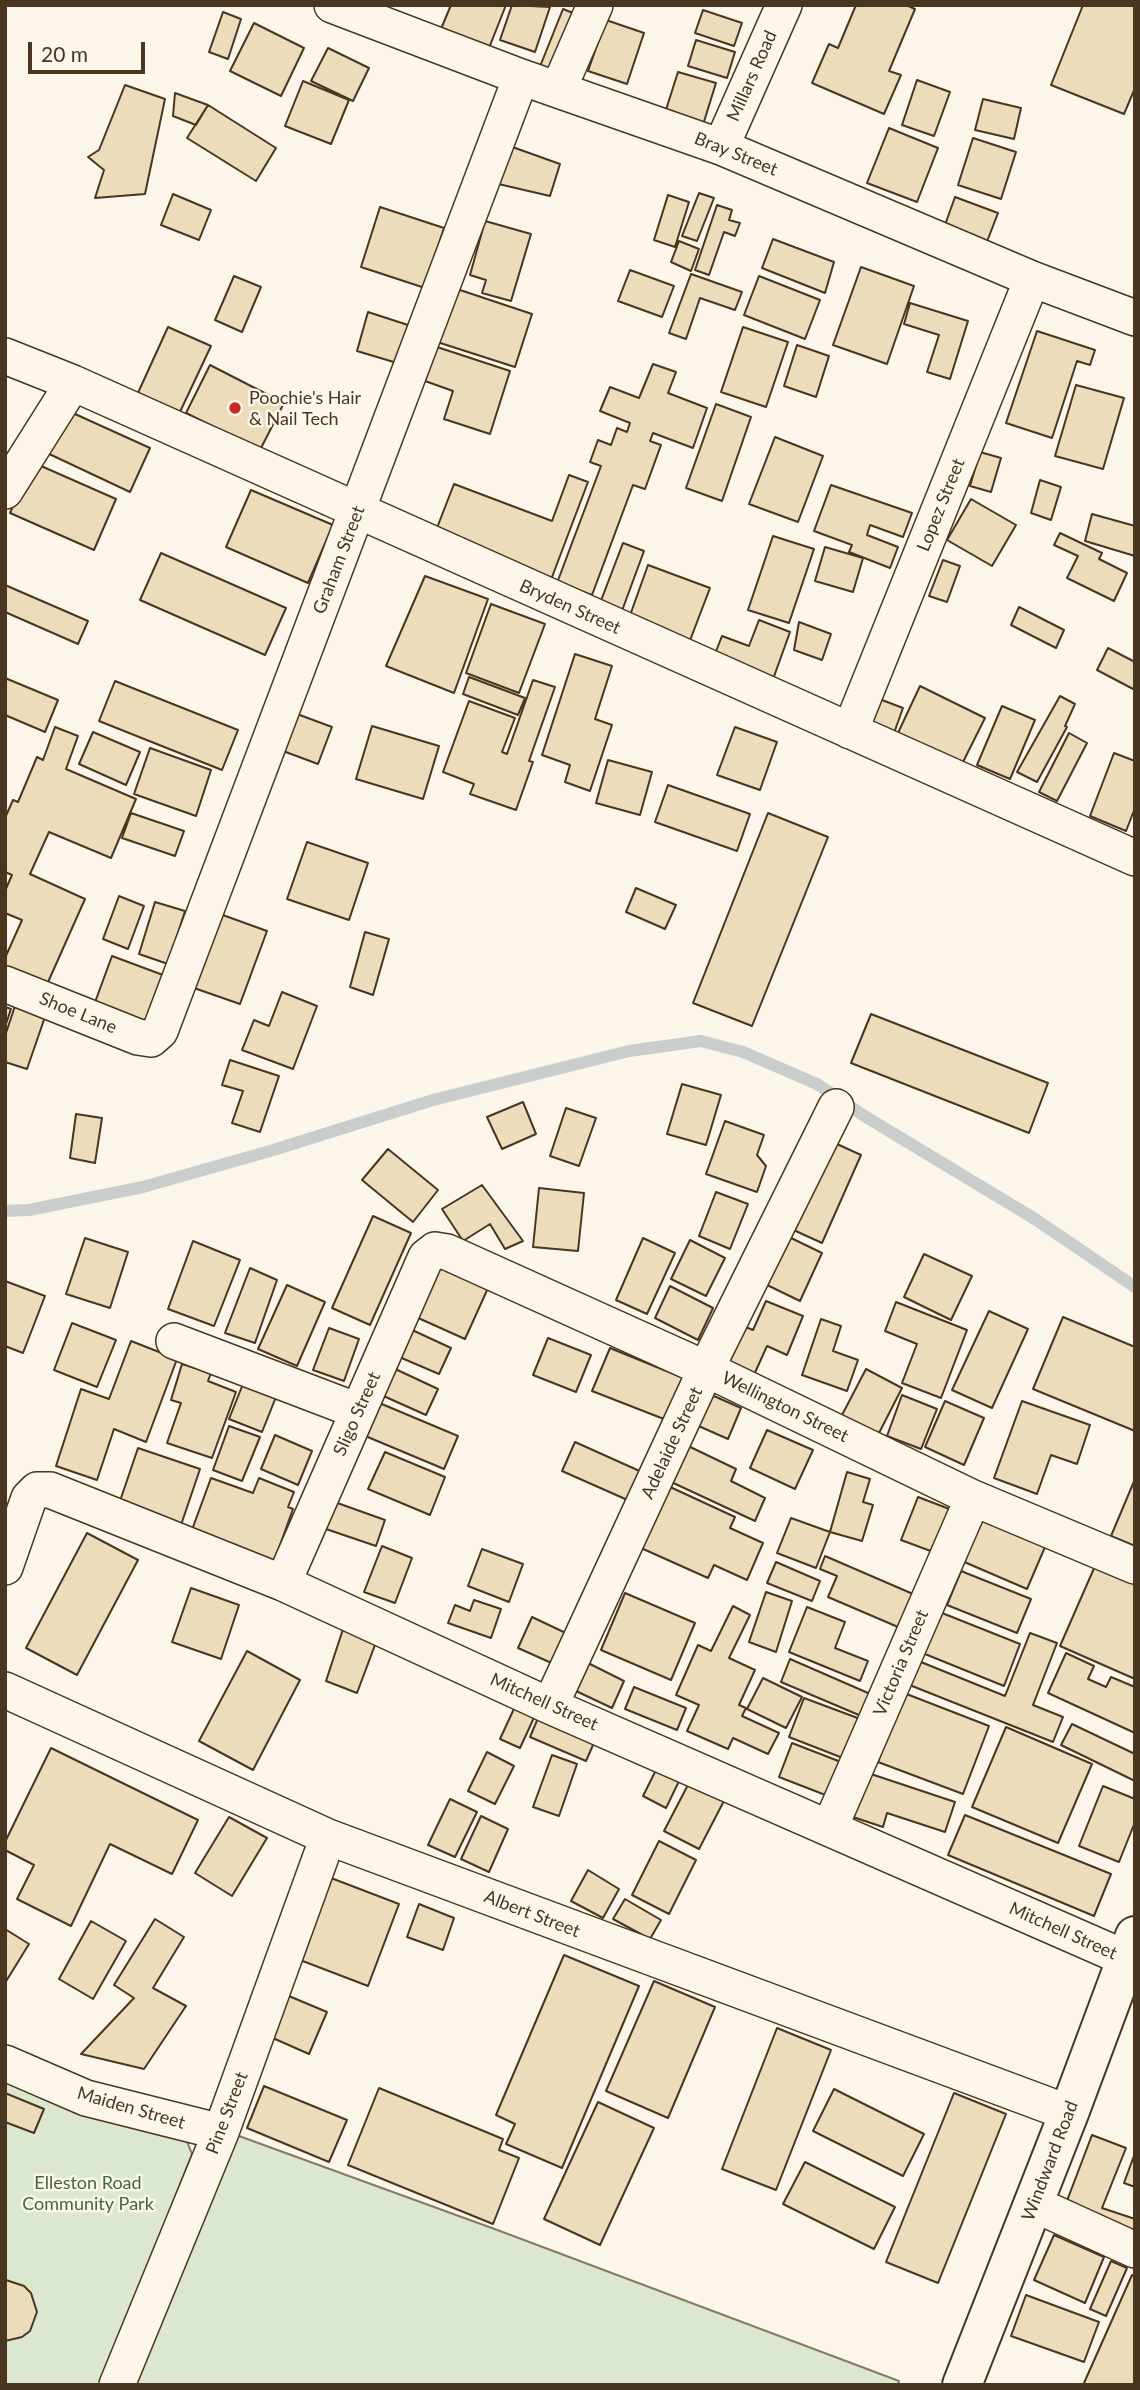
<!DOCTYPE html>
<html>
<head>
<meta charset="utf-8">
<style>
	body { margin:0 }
	#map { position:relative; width:1140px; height:2390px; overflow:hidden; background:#fbf6e9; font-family:Lato,sans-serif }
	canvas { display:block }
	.frame { position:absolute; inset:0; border:7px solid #4a3520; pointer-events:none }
	.scale { position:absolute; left:28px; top:42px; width:117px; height:32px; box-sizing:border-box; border:4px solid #4a3520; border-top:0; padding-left:9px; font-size:21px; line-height:24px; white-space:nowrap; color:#4a3520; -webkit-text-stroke:5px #fbf6e9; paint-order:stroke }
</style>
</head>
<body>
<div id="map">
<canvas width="1140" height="2390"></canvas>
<div class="frame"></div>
<div class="scale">20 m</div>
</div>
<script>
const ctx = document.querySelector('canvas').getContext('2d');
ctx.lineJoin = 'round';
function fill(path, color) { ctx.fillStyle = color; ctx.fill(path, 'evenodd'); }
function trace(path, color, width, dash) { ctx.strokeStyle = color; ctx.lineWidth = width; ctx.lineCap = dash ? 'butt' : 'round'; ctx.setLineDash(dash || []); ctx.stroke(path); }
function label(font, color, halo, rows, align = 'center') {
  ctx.font = font + ' Lato,sans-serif'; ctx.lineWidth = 5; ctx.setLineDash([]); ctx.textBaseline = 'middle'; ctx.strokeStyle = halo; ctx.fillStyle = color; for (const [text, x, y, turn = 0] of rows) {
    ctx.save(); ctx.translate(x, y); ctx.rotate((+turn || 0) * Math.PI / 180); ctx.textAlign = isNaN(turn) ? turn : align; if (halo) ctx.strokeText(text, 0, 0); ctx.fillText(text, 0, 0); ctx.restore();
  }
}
const green = new Path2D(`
	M 5,2076 L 184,2134 L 192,2154 L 101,2385 L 5,2385 Z
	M 228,2132 L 500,2231 L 899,2381 L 898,2385 L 136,2385 Z`);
const stream = new Path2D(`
	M 5,1211 L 29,1210 L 143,1187 L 270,1151 L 433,1100 L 629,1051 L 701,1041 L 743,1052 L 817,1084 L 866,1117 L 1035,1219 L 1135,1287`);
const building = new Path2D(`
	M 451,5 L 506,5 L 489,48 L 441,29 Z
	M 512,5 L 550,7 L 535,52 L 500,40 Z
	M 856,5 L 906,5 L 915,9 L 889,71 L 901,75 L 884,114 L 812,83 L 829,44 L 838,48 Z
	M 1083,5 L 1135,5 L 1135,88 L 1124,114 L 1051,85 Z
	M 563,9 L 596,22 L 571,83 L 539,69 Z
	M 703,10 L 742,23 L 734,46 L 695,33 Z
	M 223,12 L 241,19 L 228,59 L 209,52 Z
	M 606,20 L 644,33 L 627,84 L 588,71 Z
	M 254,23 L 304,48 L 281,96 L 230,71 Z
	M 696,40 L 735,52 L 727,78 L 688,66 Z
	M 328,48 L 369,68 L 353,101 L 311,81 Z
	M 678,72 L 716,83 L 702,128 L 664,116 Z
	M 917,80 L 950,92 L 934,136 L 902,125 Z
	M 303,81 L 349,100 L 331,144 L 285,126 Z
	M 125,85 L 165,99 L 145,194 L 95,198 L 104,170 L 88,157 L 99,150 Z
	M 175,93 L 208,105 L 196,125 L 173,116 Z
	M 983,99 L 1021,108 L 1014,139 L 975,130 Z
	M 208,105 L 276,148 L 256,181 L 187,138 Z
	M 889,128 L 938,148 L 917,202 L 867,183 Z
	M 973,138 L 1016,152 L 1001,199 L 958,185 Z
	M 504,144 L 560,164 L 550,196 L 494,183 Z
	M 699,193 L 714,198 L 697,241 L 682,236 Z
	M 173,194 L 211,210 L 199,240 L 161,225 Z
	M 668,195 L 689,202 L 675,247 L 654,240 Z
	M 955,197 L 998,213 L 983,252 L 941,236 Z
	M 717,205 L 732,210 L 729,220 L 740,223 L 735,236 L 724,232 L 709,275 L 695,270 Z
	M 380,207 L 444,228 L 425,288 L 361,267 Z
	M 485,221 L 531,234 L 511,301 L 482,293 L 486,280 L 470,275 Z
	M 773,239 L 834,262 L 825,293 L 762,268 Z
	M 679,241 L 699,249 L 691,271 L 671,262 Z
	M 861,267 L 914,286 L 887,364 L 833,345 Z
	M 630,270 L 674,286 L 662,317 L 618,301 Z
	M 691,274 L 742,292 L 735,310 L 700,298 L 686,339 L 669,333 Z
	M 234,276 L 261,287 L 242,332 L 215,320 Z
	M 759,276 L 820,300 L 805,339 L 744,315 Z
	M 448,286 L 532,314 L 515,367 L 431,340 Z
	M 910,303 L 968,321 L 950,379 L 927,372 L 939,335 L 904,324 Z
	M 368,312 L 408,325 L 397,363 L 357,351 Z
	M 168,327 L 211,346 L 179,414 L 137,395 Z
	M 743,327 L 788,342 L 766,407 L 721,392 Z
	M 1037,331 L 1095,350 L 1090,365 L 1077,361 L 1052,438 L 1006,423 Z
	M 797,345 L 829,356 L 816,397 L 784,386 Z
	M 437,347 L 510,371 L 490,434 L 444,419 L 453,391 L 425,381 Z
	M 653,364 L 676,372 L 668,393 L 707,408 L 693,448 L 653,433 L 650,441 L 661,445 L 645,489 L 633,485 L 592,595 L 557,583 L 601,466 L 590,462 L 598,440 L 611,445 L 617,428 L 627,432 L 630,423 L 600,411 L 610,387 L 639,398 Z
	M 210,365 L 284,403 L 260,450 L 186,413 Z
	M 1076,385 L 1124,398 L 1103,469 L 1055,456 Z
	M 716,404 L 751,417 L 722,501 L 686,488 Z
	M 64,409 L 150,448 L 130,492 L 45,452 Z
	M 775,437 L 823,456 L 798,522 L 749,504 Z
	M 980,452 L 1001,458 L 991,492 L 970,486 Z
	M 32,462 L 116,499 L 94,550 L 10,513 Z
	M 569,475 L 588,482 L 549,585 L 530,578 L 534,570 L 435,533 L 454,484 L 552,521 Z
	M 1040,480 L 1061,487 L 1051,520 L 1031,513 Z
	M 831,485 L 912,513 L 903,537 L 870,525 L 867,535 L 898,547 L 890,568 L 849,552 L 852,545 L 814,531 Z
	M 251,490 L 333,525 L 308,583 L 226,547 Z
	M 971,499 L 1016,525 L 992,566 L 947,540 Z
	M 1092,514 L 1135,526 L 1135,556 L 1085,541 Z
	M 1060,533 L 1102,553 L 1099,559 L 1127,573 L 1114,601 L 1067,578 L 1078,556 L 1054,545 Z
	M 773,536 L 814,549 L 789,623 L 748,610 Z
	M 623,543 L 644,551 L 619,619 L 597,611 Z
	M 825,547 L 863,558 L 853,592 L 815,581 Z
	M 161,553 L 286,608 L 265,655 L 140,600 Z
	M 943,560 L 960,566 L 947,602 L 929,596 Z
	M 648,565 L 710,588 L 689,643 L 628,621 Z
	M 425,576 L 488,599 L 454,693 L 386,666 Z
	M 5,585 L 88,621 L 78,644 L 5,612 Z
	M 491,604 L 545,624 L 519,693 L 466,673 Z
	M 1019,607 L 1064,630 L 1056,648 L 1011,625 Z
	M 759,620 L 790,632 L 772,682 L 713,659 L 722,636 L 749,646 Z
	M 799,622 L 831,634 L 822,660 L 794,650 Z
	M 1108,648 L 1135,662 L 1135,690 L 1097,670 Z
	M 575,654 L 612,666 L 595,719 L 612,725 L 590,791 L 565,782 L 570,765 L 542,755 Z
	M 469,677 L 525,698 L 518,715 L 463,694 Z
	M 5,678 L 58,700 L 45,732 L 5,715 Z
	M 533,680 L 555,687 L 529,761 L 533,762 L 516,810 L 470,794 L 474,784 L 443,772 L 469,701 L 515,718 L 502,752 L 507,754 Z
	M 115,681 L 238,730 L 222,770 L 99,721 Z
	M 920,686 L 985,718 L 961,766 L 897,735 Z
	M 1060,696 L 1075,704 L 1065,726 L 1067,727 L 1037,782 L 1017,772 Z
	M 874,697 L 903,708 L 894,733 L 864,722 Z
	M 1002,706 L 1035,720 L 1010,779 L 977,765 Z
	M 297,714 L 332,727 L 318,764 L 283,751 Z
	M 372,726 L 439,746 L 423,799 L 356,779 Z
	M 55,727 L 78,736 L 66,769 L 136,799 L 111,858 L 49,832 L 30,874 L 85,899 L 45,989 L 5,971 L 5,958 L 22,920 L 5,913 L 5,891 L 12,875 L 5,872 L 5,818 L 13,800 L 18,802 L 37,757 L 43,760 Z
	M 735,727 L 777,742 L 760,790 L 717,775 Z
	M 93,732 L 140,752 L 126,785 L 79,764 Z
	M 1069,733 L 1087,743 L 1057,801 L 1039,792 Z
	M 150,748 L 211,770 L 196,816 L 134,794 Z
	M 1114,753 L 1135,761 L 1135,808 L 1126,831 L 1090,816 Z
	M 608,760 L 652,772 L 640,815 L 596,803 Z
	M 668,785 L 750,814 L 737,851 L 655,822 Z
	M 131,813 L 184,831 L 175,856 L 122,838 Z
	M 768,813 L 828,837 L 752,1026 L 693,1003 Z
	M 307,842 L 368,863 L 349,920 L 287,899 Z
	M 636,888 L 676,905 L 665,929 L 626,912 Z
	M 119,896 L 144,906 L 128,949 L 103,939 Z
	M 155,902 L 185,911 L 168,964 L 139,954 Z
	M 220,914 L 267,931 L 240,1004 L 194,988 Z
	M 365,932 L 389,939 L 373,995 L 350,987 Z
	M 112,956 L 163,975 L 145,1024 L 94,1005 Z
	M 282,992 L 317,1006 L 293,1069 L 242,1050 L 254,1020 L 269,1026 Z
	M 16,1003 L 46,1014 L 27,1069 L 5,1062 L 5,1036 Z
	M 5,1007 L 11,1009 L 5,1027 Z
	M 871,1014 L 1048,1083 L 1029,1133 L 851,1063 Z
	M 230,1060 L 279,1076 L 260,1132 L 232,1123 L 243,1091 L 222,1085 Z
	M 682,1084 L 721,1095 L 706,1145 L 667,1134 Z
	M 523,1102 L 536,1134 L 502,1149 L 487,1117 Z
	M 566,1108 L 596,1118 L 579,1166 L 550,1156 Z
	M 76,1114 L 102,1118 L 95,1163 L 70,1158 Z
	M 725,1121 L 764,1135 L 757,1155 L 766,1166 L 757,1192 L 706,1174 Z
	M 826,1139 L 861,1155 L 822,1243 L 787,1227 Z
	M 388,1149 L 438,1190 L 413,1222 L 362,1180 Z
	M 482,1185 L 523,1241 L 505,1249 L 490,1224 L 463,1241 L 442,1209 Z
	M 539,1188 L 584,1193 L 578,1251 L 533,1247 Z
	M 716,1192 L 748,1204 L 730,1249 L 699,1236 Z
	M 373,1216 L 411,1233 L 370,1325 L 332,1308 Z
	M 787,1236 L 822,1253 L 800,1301 L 765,1284 Z
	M 85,1238 L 128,1252 L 110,1308 L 66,1294 Z
	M 643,1238 L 675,1253 L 647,1314 L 616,1300 Z
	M 690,1240 L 725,1258 L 706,1296 L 671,1279 Z
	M 193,1241 L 240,1260 L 214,1326 L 168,1309 Z
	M 924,1254 L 972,1276 L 951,1320 L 904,1297 Z
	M 443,1255 L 493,1277 L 465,1339 L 416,1317 Z
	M 250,1268 L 277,1280 L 255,1343 L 225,1333 Z
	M 5,1281 L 45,1296 L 23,1353 L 5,1346 Z
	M 287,1285 L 325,1302 L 297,1366 L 258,1349 Z
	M 670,1286 L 713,1308 L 698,1340 L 655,1318 Z
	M 766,1301 L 803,1316 L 787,1355 L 767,1346 L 753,1377 L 715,1360 L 731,1321 L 753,1330 Z
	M 896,1302 L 967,1330 L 941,1398 L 902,1383 L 917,1344 L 885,1331 Z
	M 989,1311 L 1028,1329 L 992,1408 L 952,1390 Z
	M 1063,1317 L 1135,1347 L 1135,1431 L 1033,1389 Z
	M 821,1319 L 841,1326 L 833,1351 L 858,1360 L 847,1391 L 802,1375 Z
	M 72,1323 L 116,1340 L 97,1387 L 54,1370 Z
	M 329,1328 L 359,1339 L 344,1381 L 313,1370 Z
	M 410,1329 L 451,1348 L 439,1374 L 397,1356 Z
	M 548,1338 L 591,1355 L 576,1392 L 533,1375 Z
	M 131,1341 L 177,1359 L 146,1442 L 114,1429 L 97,1480 L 56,1466 L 81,1389 L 109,1399 Z
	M 610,1348 L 686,1379 L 669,1421 L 592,1391 Z
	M 182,1364 L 211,1373 L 208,1381 L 236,1392 L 212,1458 L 167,1443 L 181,1403 L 171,1400 Z
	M 391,1367 L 438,1389 L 426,1415 L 379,1394 Z
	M 866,1369 L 902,1388 L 878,1435 L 842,1415 Z
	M 243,1384 L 276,1397 L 262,1432 L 229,1419 Z
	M 707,1393 L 741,1408 L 728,1439 L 694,1424 Z
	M 902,1395 L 937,1409 L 921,1449 L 887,1436 Z
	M 945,1401 L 984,1418 L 964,1465 L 925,1447 Z
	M 1022,1401 L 1090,1425 L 1077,1464 L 1051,1455 L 1037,1494 L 994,1478 Z
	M 377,1402 L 458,1436 L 444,1469 L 363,1435 Z
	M 229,1426 L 260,1437 L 242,1481 L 213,1470 Z
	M 767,1430 L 813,1450 L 795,1489 L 750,1468 Z
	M 275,1435 L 312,1451 L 298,1485 L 261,1469 Z
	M 575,1442 L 644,1473 L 632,1502 L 562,1471 Z
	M 684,1444 L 736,1469 L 731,1481 L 765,1498 L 755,1521 L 667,1480 Z
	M 138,1448 L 200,1469 L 181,1525 L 119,1504 Z
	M 385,1452 L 445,1477 L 430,1515 L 368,1489 Z
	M 847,1472 L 870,1479 L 863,1502 L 873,1505 L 862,1541 L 830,1532 Z
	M 211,1478 L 253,1493 L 259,1478 L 294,1492 L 288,1507 L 293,1509 L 271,1570 L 189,1538 Z
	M 1135,1479 L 1135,1546 L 1111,1536 Z
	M 668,1486 L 735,1517 L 730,1528 L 763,1543 L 747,1580 L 714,1565 L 708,1578 L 641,1548 Z
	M 918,1497 L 952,1510 L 936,1553 L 901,1540 Z
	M 329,1500 L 385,1520 L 376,1546 L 320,1527 Z
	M 983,1512 L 1048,1540 L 1027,1589 L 962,1561 Z
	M 791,1518 L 830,1532 L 816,1568 L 777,1553 Z
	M 87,1533 L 138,1560 L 77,1675 L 26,1648 Z
	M 382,1546 L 412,1558 L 395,1603 L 364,1592 Z
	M 482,1549 L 523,1564 L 509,1602 L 468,1586 Z
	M 825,1556 L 913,1594 L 898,1627 L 828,1597 L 837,1576 L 820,1569 Z
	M 776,1562 L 820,1581 L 812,1601 L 767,1583 Z
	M 1095,1566 L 1135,1584 L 1135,1679 L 1060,1646 Z
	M 961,1571 L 1031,1599 L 1017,1633 L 947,1605 Z
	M 191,1588 L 239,1605 L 221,1659 L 172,1642 Z
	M 766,1592 L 792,1601 L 776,1652 L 749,1642 Z
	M 625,1593 L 695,1623 L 671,1680 L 601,1650 Z
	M 474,1600 L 501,1609 L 491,1638 L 448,1623 L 455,1605 L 470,1611 Z
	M 733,1606 L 750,1615 L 729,1658 L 755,1670 L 739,1705 L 746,1708 L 742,1716 L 779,1733 L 768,1754 L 733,1738 L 728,1749 L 687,1731 L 699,1705 L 676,1695 L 698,1645 L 711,1651 Z
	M 807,1607 L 845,1622 L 835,1648 L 868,1661 L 860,1681 L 789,1652 Z
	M 937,1611 L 1020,1644 L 1004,1686 L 920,1652 Z
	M 347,1617 L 381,1629 L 357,1693 L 326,1681 Z
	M 532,1617 L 570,1635 L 556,1665 L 518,1648 Z
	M 1030,1633 L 1057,1643 L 1033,1705 L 1063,1717 L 1053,1742 L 902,1682 L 911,1658 L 1005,1696 Z
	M 247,1651 L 300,1680 L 253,1770 L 199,1741 Z
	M 1066,1653 L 1094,1666 L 1088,1679 L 1106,1687 L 1111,1677 L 1135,1687 L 1135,1733 L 1048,1693 Z
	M 790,1659 L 875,1696 L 866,1718 L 781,1682 Z
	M 588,1663 L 624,1681 L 612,1708 L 576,1691 Z
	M 763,1678 L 802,1697 L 786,1728 L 747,1709 Z
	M 634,1687 L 686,1708 L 677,1730 L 625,1709 Z
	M 904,1693 L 989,1726 L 963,1794 L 878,1762 Z
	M 804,1698 L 863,1720 L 848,1760 L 789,1737 Z
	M 518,1700 L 538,1709 L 520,1748 L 500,1739 Z
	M 541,1711 L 597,1736 L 586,1761 L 530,1737 Z
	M 1072,1724 L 1135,1754 L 1135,1781 L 1061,1745 Z
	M 1006,1727 L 1092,1764 L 1058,1843 L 972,1807 Z
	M 792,1743 L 841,1762 L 828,1796 L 779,1777 Z
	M 51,1748 L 198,1820 L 172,1874 L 110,1844 L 71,1926 L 17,1899 L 34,1865 L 5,1850 L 5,1842 Z
	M 487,1752 L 514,1766 L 495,1804 L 468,1791 Z
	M 552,1755 L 577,1764 L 559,1816 L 533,1807 Z
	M 660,1762 L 683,1773 L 666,1808 L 643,1796 Z
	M 868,1773 L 955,1802 L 945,1832 L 887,1813 L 883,1827 L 853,1817 Z
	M 691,1779 L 726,1797 L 699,1849 L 664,1831 Z
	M 1103,1786 L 1135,1799 L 1135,1822 L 1119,1862 L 1079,1846 Z
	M 450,1799 L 477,1812 L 455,1857 L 428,1845 Z
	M 965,1815 L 1111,1874 L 1094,1916 L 948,1855 Z
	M 481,1816 L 508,1829 L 489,1872 L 461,1859 Z
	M 229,1817 L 267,1838 L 232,1896 L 195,1873 Z
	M 659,1841 L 696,1860 L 669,1914 L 632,1895 Z
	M 588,1870 L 619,1889 L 603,1918 L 571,1901 Z
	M 331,1878 L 399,1904 L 368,1986 L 300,1960 Z
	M 625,1899 L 661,1920 L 650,1939 L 613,1919 Z
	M 419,1904 L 454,1918 L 443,1950 L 407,1937 Z
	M 155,1919 L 184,1937 L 153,1988 L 186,2006 L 144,2069 L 81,2054 L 134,1998 L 114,1985 Z
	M 91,1921 L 126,1941 L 93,1999 L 59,1979 Z
	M 5,1929 L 29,1944 L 5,1983 Z
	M 564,1955 L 639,1986 L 562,2168 L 506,2144 L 515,2124 L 496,2115 Z
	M 654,1981 L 715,2007 L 668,2118 L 606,2091 Z
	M 284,1994 L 327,2012 L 309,2054 L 266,2035 Z
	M 777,2028 L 831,2050 L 776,2190 L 722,2169 Z
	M 264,2086 L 347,2120 L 329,2162 L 247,2128 Z
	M 379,2088 L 503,2139 L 499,2150 L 519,2158 L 493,2224 L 348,2165 Z
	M 834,2089 L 924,2134 L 903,2176 L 813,2131 Z
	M 5,2093 L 44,2109 L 34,2133 L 5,2122 Z
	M 954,2093 L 1006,2114 L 938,2283 L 886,2262 Z
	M 598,2102 L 654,2128 L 600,2245 L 544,2219 Z
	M 1092,2135 L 1126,2148 L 1102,2208 L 1135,2219 L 1135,2241 L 1065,2206 Z
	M 1135,2153 L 1135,2187 L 1124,2183 Z
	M 805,2162 L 895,2207 L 874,2249 L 783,2204 Z
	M 1054,2235 L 1104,2257 L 1085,2303 L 1034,2280 Z
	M 1111,2261 L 1127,2268 L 1106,2316 L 1090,2309 Z
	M 1132,2275 L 1135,2277 L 1135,2385 L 1087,2385 L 1084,2383 Z
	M 6,2280 L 24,2286 L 31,2293 L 37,2312 L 30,2331 L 22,2337 L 5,2341 Z
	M 1026,2295 L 1099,2322 L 1084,2362 L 1011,2336 Z`);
const street = new Path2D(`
	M 332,5 L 521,77 L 721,147 L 1032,279 L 1135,318
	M 559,88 L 595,5
	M 721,147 L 784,5
	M 5,356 L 73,383 L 1135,858
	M 5,491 L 73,383
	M 850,731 L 1032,279
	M 5,984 L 138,1037 L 151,1039 L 160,1031 L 521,77
	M 174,1341 L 358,1411
	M 5,1567 L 29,1498 L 37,1490 L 50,1490 L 283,1583 L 550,1706 L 1125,1958
	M 283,1583 L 426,1257 L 435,1250 L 447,1252 L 706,1369 L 973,1498 L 1135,1566
	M 5,1690 L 328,1837 L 1069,2113
	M 550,1706 L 706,1369 L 836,1107
	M 830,1827 L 973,1498
	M 5,2063 L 86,2098 L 221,2132
	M 1034,2204 L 1135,2250
	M 117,2385 L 221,2132 L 328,1837`);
const secondary = new Path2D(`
	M 962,2385 L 1069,2113 L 1135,1936`);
const markers = [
	[235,408,7,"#c62828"]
];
const streetNames = [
	["Millars Road",752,76,-66],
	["Bray Street",736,154,22],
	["Lopez Street",941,505,-68],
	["Graham Street",339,560,-69],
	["Bryden Street",570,607,24],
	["Shoe Lane",78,1013,22],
	["Wellington Street",785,1407,26],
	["Sligo Street",357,1414,-66],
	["Adelaide Street",672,1443,-65],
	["Victoria Street",901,1663,-67],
	["Mitchell Street",544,1702,24],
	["Albert Street",532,1914,21],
	["Mitchell Street",1063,1931,24],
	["Maiden Street",131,2108,16],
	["Pine Street",227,2113,-69],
	["Windward Road",1050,2161,-69]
];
const poiNames = [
	["Poochie's Hair",249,398],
	["& Nail Tech",249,419]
];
const parkNames = [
	["Elleston Road",88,2183],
	["Community Park",88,2204]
];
fill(green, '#dce7d0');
trace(green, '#887966', 2);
trace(stream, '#c9cecd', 12);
fill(building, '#ecdcbc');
trace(building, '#4a3520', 2);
trace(street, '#4a3520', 38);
trace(secondary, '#4a3520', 42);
trace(street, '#fbf6e9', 35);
trace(secondary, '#fbf6e9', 38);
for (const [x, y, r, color] of markers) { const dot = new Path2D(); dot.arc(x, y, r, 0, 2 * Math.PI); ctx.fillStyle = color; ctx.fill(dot); trace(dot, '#fbf6e9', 2.5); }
label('18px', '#4a3520', '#fbf6e9', streetNames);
label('18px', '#4a3520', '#fbf6e9', poiNames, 'left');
label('18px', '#436837', '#fbf6e9', parkNames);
</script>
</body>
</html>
